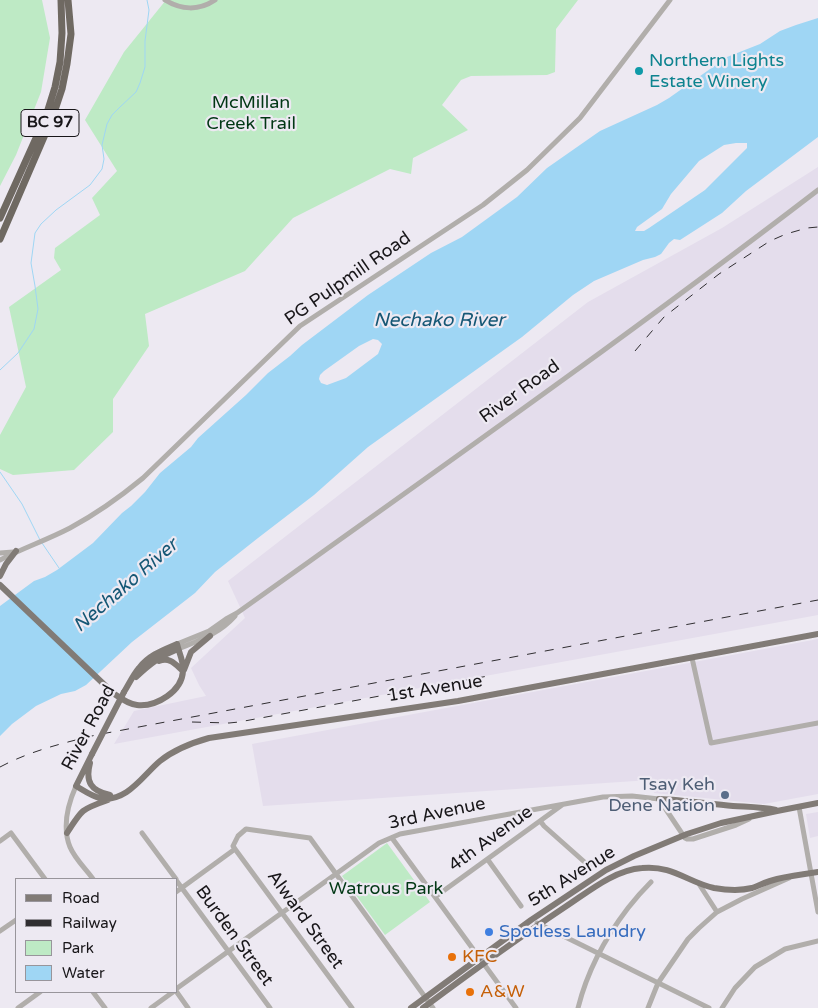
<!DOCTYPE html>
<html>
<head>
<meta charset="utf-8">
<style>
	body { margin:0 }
	#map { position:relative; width:818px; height:1008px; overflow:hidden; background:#ede9f2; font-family:"Varela Round",sans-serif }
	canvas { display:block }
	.legend { position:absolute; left:15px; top:878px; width:162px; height:115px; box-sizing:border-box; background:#ede9f2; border:1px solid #98959b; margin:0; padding:6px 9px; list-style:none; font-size:15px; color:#181619 }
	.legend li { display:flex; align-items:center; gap:10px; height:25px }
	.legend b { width:25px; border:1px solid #98959b }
</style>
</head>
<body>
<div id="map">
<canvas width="818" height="1008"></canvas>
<ul class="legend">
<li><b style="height:6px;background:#817b76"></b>Road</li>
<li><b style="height:6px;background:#302e31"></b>Railway</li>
<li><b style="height:14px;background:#beeac5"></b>Park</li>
<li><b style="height:14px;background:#9fd6f4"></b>Water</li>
</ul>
</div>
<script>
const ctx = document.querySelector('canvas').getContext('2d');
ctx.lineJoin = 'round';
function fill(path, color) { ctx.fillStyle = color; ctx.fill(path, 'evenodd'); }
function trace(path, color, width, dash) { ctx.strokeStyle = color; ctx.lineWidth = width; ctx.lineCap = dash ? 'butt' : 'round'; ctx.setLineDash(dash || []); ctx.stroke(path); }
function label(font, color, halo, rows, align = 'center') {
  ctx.font = font + ' "Varela Round",sans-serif'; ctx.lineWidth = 4.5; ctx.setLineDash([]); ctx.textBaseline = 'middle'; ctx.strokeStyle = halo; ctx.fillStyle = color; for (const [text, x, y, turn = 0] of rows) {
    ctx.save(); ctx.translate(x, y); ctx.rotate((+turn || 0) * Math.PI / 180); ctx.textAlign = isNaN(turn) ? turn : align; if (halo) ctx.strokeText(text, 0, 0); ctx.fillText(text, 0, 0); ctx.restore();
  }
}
const built = new Path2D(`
	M 818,167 L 818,615 L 114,744 L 134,711 L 206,696 L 199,685 L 191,668 L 245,618 L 228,581 L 588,302 L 722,228 Z
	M 818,639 L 818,794 L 764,804 L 654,793 L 650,780 L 263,806 L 252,744 Z
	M 818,812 L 818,836 L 810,838 L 806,814 Z`);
const green = new Path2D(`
	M 0,0 L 42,0 L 50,38 L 41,92 L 16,155 L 0,186 Z
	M 166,0 L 578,0 L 556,29 L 555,72 L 547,75 L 471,76 L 461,80 L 442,105 L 468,130 L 413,158 L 411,174 L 390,169 L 293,218 L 245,271 L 145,314 L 149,346 L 113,399 L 113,432 L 74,470 L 13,475 L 0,469 L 0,435 L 26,387 L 9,307 L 61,270 L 54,258 L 55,248 L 100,215 L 92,198 L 117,171 L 85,120 L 124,52 Z
	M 387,843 L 430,902 L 385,935 L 342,876 Z`);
const water = new Path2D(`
	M 818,18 L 818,137 L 746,191 L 722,213 L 680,240 L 674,239 L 669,243 L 661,254 L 655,257 L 643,260 L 594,281 L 573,295 L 522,337 L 368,447 L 314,495 L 258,538 L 215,572 L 195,593 L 132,642 L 86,685 L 75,691 L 61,694 L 36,706 L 12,724 L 0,736 L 0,606 L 34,581 L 45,577 L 57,570 L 93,543 L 122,513 L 131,506 L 145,492 L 160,473 L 191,447 L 198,438 L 246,395 L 268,373 L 290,356 L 302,345 L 368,295 L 431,253 L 462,237 L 517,197 L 547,168 L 600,131 L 657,105 L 669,98 L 727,57 L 760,44 L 780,31 L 796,25 ZM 736,143 L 747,143 L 747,148 L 705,190 L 649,228 L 644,231 L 635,231 L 637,227 L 662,209 L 671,194 L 699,161 L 724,145 ZM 373,339 L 378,340 L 382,344 L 378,354 L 346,378 L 327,385 L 321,383 L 319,379 L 320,375 L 324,371 L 359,346 Z`);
const stream = new Path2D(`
	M 0,370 L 18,353 L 34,329 L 38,309 L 35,286 L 31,263 L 35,233 L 41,224 L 56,210 L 90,185 L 102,169 L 104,159 L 102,145 L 107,124 L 112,115 L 120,107 L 136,92 L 140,83 L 145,67 L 145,41 L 149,10 L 147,0
	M 0,472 L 22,504 L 40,540
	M 42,543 L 59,568`);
const minor = new Path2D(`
	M 165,0 C 181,10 199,11 215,0
	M 0,553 L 13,552
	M 0,560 C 23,548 47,540 70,528 C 96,514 120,497 143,478 L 300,326 L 483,205 L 527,170 L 580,118 L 670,0
	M 177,644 L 209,631 L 226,619 L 237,613 C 432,474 628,336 818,190
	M 178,649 C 200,640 219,634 235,616
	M 692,658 L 711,743 L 818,723
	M 76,786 C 68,804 62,827 70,847 C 75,859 86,869 93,879
	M 799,807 L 818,912
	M 541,822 L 544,826 L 589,866
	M 142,833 L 176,879
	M 392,838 L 516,1008
	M 0,841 L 11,833 L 45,879
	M 235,849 L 233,846 L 238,836 L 246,829 L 310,838 L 433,1008
	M 235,849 L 352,1008
	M 488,860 L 521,906
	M 176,880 L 270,1008
	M 699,884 L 717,912
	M 176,892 L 235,849
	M 435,897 L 562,805
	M 537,923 L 709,1008
	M 0,931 L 16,920
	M 176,989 L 379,843 L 400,834 L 603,797 L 632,796 L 659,799 L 685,838 L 687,839 L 693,839 L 736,825 L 749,819
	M 176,991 L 188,1008
	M 93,992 L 105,1008
	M 18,1008 L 40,992
	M 151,1008 L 173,992
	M 578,1008 C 587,972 605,938 628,908 C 635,899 643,890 651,882
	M 648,1008 L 658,983 L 688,939 L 699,928 L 717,912 L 742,899 L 789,878
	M 722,1008 L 735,988 L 755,967 L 785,949 L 818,941`);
const major = new Path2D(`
	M 0,576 L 6,564 L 16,551
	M 0,585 L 113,693 C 120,698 128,704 137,705 C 157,707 182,691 183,671 C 184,662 179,653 177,644 C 163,650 149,655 139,668 C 133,675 129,684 124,692
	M 159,661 C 170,657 175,664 183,671
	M 184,670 L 191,652 L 210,636
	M 136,677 C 150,664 160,656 178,649
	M 92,754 L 76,786 C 83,790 91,796 100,798 C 127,803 143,775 160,761 C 175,749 191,743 209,738 L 458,701 L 818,634
	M 90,763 C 85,782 91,791 110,795
	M 659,799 C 684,800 709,804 733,806 C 748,807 762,807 776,810
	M 67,833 C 82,809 82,809 108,800
	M 411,1008 L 531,920 L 606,870 L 634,856 L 687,834 L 721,823 L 777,811 L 818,803
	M 423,1008 C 470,973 517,939 565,907 C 588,892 614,870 642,868 C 673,865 687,882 714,888 C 726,890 740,891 752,888 C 760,885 768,881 777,879 C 790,876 804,874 818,872`);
const highway = new Path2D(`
	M 0,218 L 46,116 L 55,87 L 60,62 L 62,33 L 61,0
	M 0,239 L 53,116 L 62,89 L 67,64 L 71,34 L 68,0`);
const rail = new Path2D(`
	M 635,351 L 664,317 L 719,274 L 770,241 L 786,234 L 807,228 L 818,227
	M 192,722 L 229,723 L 239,722 L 488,676
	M 0,767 C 30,751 63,743 96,735 L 818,600`);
const majorBridge = new Path2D(`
	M 92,754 L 124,692`);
const markers = [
	[639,71,5,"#0f9aa8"],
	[725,795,5,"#5c6f8a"],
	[489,932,5,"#3f7fe0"],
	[452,957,5,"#e8710a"],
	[470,992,5,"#e8710a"]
];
const shields = [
	[50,123,58]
];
const shieldNames = [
	["BC 97",50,123]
];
const cultureNames = [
	["Northern Lights",649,61],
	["Estate Winery",649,82]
];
const parkNames = [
	["McMillan",251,103],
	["Creek Trail",251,124],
	["Watrous Park",386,889]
];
const streetNames = [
	["PG Pulpmill Road",348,279,-35],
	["River Road",520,392,-36],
	["1st Avenue",435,689,-9],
	["River Road",89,728,-62],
	["3rd Avenue",437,814,-12],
	["4th Avenue",491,839,-36],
	["5th Avenue",572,877,-32],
	["Alward Street",305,920,54],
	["Burden Street",234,936,54]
];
const serviceNames = [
	["Tsay Keh",715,785],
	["Dene Nation",715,806]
];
const shopNames = [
	["Spotless Laundry",499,932]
];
const foodNames = [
	["KFC",462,957],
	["A&W",480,992]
];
const waterNames = [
	["Nechako River",439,321],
	["Nechako River",126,586,-41]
];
fill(built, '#e4ddec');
fill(green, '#beeac5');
fill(water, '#9fd6f4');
trace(stream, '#9fd6f4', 1);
trace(minor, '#b1aeab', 5);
trace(major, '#817b76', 6);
trace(highway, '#6f6962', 7);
trace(rail, '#302e31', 1, [9, 9]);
trace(majorBridge, '#817b76', 6);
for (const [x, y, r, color] of markers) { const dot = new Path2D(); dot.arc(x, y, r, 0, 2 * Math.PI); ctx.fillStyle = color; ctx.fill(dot); trace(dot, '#ede9f2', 2); }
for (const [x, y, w] of shields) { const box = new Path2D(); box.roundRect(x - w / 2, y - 13.5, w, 27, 4); ctx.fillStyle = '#ede9f2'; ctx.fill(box); trace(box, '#181619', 1); }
label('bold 16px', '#181619', null, shieldNames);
label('18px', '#0d838f', '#ede9f2', cultureNames, 'left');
label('18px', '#013714', '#ede9f2', parkNames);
label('18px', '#181619', '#ede9f2', streetNames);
label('18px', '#4e5e75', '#ede9f2', serviceNames, 'right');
label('18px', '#366cbe', '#ede9f2', shopNames, 'left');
label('18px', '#c56008', '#ede9f2', foodNames, 'left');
label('italic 19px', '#155775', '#ede9f2', waterNames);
</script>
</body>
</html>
